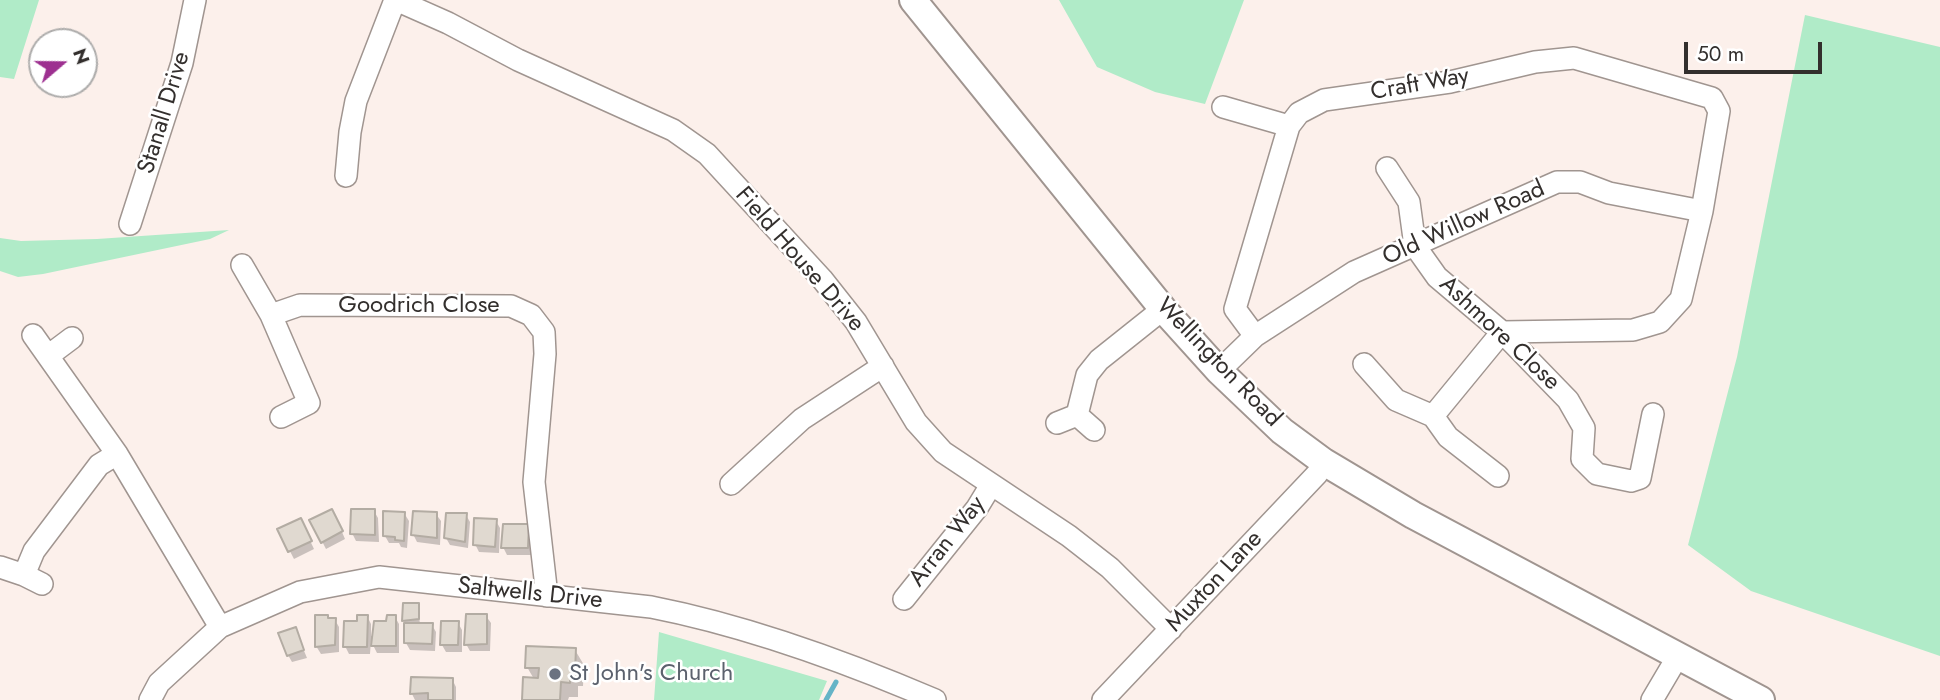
<!DOCTYPE html>
<html>
<head>
<meta charset="utf-8">
<style>
	body { margin:0 }
	#map { position:relative; width:1940px; height:700px; overflow:hidden; background:#fcf0eb; font-family:Jost,sans-serif }
	canvas { display:block }
	.north { position:absolute; left:28px; top:28px; width:70px; height:70px; box-sizing:border-box; background:#fff; border:2px solid #adacab; border-radius:50%; rotate:70deg; font-size:19px; font-weight:700; line-height:28px; text-align:center; color:#332f2d }
	.north::after { content:''; display:block; margin:auto; width:24px; height:32px; background:#9d3090; clip-path:polygon(50% 0,100% 100%,50% 72%,0 100%) }
	.scale { position:absolute; left:1684px; top:42px; width:138px; height:32px; box-sizing:border-box; border:4px solid #332f2d; border-top:0; padding-left:9px; font-size:21px; line-height:24px; white-space:nowrap; color:#332f2d; -webkit-text-stroke:5px #fff; paint-order:stroke }
</style>
</head>
<body>
<div id="map">
<canvas width="1940" height="700"></canvas>
<div class="north">N</div>
<div class="scale">50 m</div>
</div>
<script>
const ctx = document.querySelector('canvas').getContext('2d');
ctx.lineJoin = 'round';
function fill(path, color) { ctx.fillStyle = color; ctx.fill(path, 'evenodd'); }
function trace(path, color, width, dash) { ctx.strokeStyle = color; ctx.lineWidth = width; ctx.lineCap = dash ? 'butt' : 'round'; ctx.setLineDash(dash || []); ctx.stroke(path); }
function label(font, color, halo, rows, align = 'center') {
  ctx.font = font + ' Jost,sans-serif'; ctx.lineWidth = 5; ctx.setLineDash([]); ctx.textBaseline = 'middle'; ctx.strokeStyle = halo; ctx.fillStyle = color; for (const [text, x, y, turn = 0] of rows) {
    ctx.save(); ctx.translate(x, y); ctx.rotate((+turn || 0) * Math.PI / 180); ctx.textAlign = isNaN(turn) ? turn : align; if (halo) ctx.strokeText(text, 0, 0); ctx.fillText(text, 0, 0); ctx.restore();
  }
}
const green = new Path2D(`
	M 0,0 L 39,0 L 14,79 L 0,77 Z
	M 1059,0 L 1244,0 L 1205,104 L 1155,92 L 1097,67 Z
	M 1805,15 L 1940,47 L 1940,656 L 1751,591 L 1688,545 L 1737,357 Z
	M 229,230 L 210,239 L 43,274 L 18,277 L 0,271 L 0,238 L 21,241 L 97,239 Z
	M 659,632 L 827,681 L 819,700 L 654,700 Z`);
const shadow = new Path2D(`
	M 374,511 L 378,518 L 379,542 L 356,541 L 352,533 Z
	M 404,513 L 409,521 L 407,548 L 401,547 L 399,543 L 389,543 L 385,536 Z
	M 436,514 L 441,521 L 440,545 L 417,542 L 413,534 Z
	M 466,515 L 470,522 L 468,548 L 450,545 L 446,538 Z
	M 336,518 L 345,539 L 326,549 L 311,520 Z
	M 496,521 L 500,528 L 499,553 L 479,552 L 475,544 Z
	M 528,526 L 532,533 L 531,555 L 507,555 L 503,547 Z
	M 304,528 L 314,549 L 294,559 L 279,530 Z
	M 418,605 L 420,625 L 432,625 L 436,632 L 435,651 L 410,650 L 406,643 L 404,620 Z
	M 367,616 L 371,624 L 371,636 L 374,636 L 395,617 L 399,624 L 399,653 L 377,653 L 371,641 L 370,654 L 349,654 L 345,646 L 359,623 Z
	M 486,616 L 491,623 L 490,651 L 470,651 L 466,644 Z
	M 329,620 L 335,620 L 339,627 L 339,652 L 321,654 L 316,646 Z
	M 458,623 L 462,630 L 462,652 L 446,652 L 442,645 Z
	M 295,629 L 307,658 L 292,662 L 288,655 Z
	M 575,650 L 584,665 L 583,686 L 578,686 L 578,697 L 569,697 L 568,700 L 524,700 L 534,679 L 527,667 Z
	M 452,679 L 456,687 L 456,700 L 415,700 L 412,694 Z`);
const stream = new Path2D(`
	M 826,700 L 836,682`);
const building = new Path2D(`
	M 332,509 L 343,531 L 321,543 L 309,520 Z
	M 351,509 L 375,509 L 375,535 L 350,534 Z
	M 383,511 L 405,512 L 404,541 L 395,540 L 395,537 L 383,536 Z
	M 413,511 L 437,512 L 437,538 L 411,535 Z
	M 446,513 L 467,513 L 465,542 L 444,538 Z
	M 301,518 L 312,541 L 288,552 L 277,529 Z
	M 474,518 L 497,519 L 495,547 L 473,545 Z
	M 503,524 L 529,524 L 528,548 L 501,548 Z
	M 403,603 L 419,603 L 419,619 L 402,621 Z
	M 466,614 L 487,614 L 487,644 L 464,645 Z
	M 315,615 L 328,615 L 328,618 L 336,618 L 335,645 L 315,647 Z
	M 357,615 L 368,615 L 367,647 L 343,647 L 344,621 L 357,621 Z
	M 387,615 L 396,615 L 396,646 L 371,646 L 374,621 L 386,621 Z
	M 441,621 L 459,621 L 458,645 L 440,645 Z
	M 404,623 L 433,623 L 432,644 L 404,643 Z
	M 296,627 L 304,650 L 287,656 L 278,633 Z
	M 526,646 L 576,648 L 575,672 L 571,672 L 570,683 L 561,682 L 560,700 L 522,700 L 523,677 L 538,678 L 539,668 L 525,668 Z
	M 411,677 L 453,678 L 453,700 L 428,700 L 428,693 L 410,694 Z`);
const minor = new Path2D(`
	M 396,0 L 448,23 L 518,60 L 673,130 L 707,154 L 822,279 L 856,322 L 916,422 L 943,452 L 1069,536 L 1110,568 L 1171,629
	M 1223,107 L 1289,126
	M 1387,168 L 1409,202 L 1415,246 L 1437,277 L 1502,332 L 1568,400 L 1584,428 L 1582,459 L 1597,474 L 1631,481 L 1640,478 L 1653,414
	M 346,176 L 350,132 L 356,101 L 395,0
	M 130,224 L 182,63 L 195,0
	M 242,265 L 271,315
	M 1255,336 L 1354,272 L 1557,182 L 1580,182 L 1609,193 L 1702,211
	M 48,356 L 72,338
	M 1364,364 L 1396,400 L 1433,416 L 1448,437 L 1498,476
	M 1219,371 L 1255,336 L 1235,309 L 1289,126 L 1299,113 L 1324,100 L 1450,82 L 1535,62 L 1574,58 L 1712,98 L 1719,111 L 1702,211 L 1681,299 L 1660,322 L 1633,330 L 1502,332
	M 1077,415 L 1094,430
	M 1433,416 L 1502,332
	M 281,417 L 309,403 L 271,315 L 300,305 L 511,306 L 531,315 L 544,332 L 545,354 L 534,482 L 547,596
	M 1057,423 L 1077,415 L 1087,375 L 1099,360 L 1163,309
	M 117,454 L 220,627
	M 731,484 L 802,419 L 883,366
	M 0,567 L 24,575 L 42,584
	M 24,575 L 34,551 L 99,465 L 117,454 L 33,335
	M 904,599 L 977,508 L 991,485
	M 150,700 L 159,683 L 220,627 L 300,592 L 379,577 L 651,607 C 748,626 844,661 935,700
	M 1103,700 L 1317,474 L 1324,462
	M 1652,700 L 1678,656`);
const tertiary = new Path2D(`
	M 913,0 L 1163,309 L 1219,371 L 1282,431 L 1324,462 L 1413,515 L 1761,700`);
const markers = [
	[555,674,7,"#6b7280"]
];
const streetNames = [
	["Craft Way",1420,85,-10],
	["Stanall Drive",165,113,-73],
	["Old Willow Road",1464,224,-24],
	["Field House Drive",799,260,49],
	["Goodrich Close",419,306],
	["Ashmore Close",1499,334,43],
	["Wellington Road",1218,363,46],
	["Arran Way",948,542,-52],
	["Muxton Lane",1215,582,-47],
	["Saltwells Drive",530,594,6]
];
const worshipNames = [
	["St John's Church",569,674]
];
fill(green, '#b0ebc8');
fill(shadow, '#0003');
trace(stream, '#66b4c7', 5);
fill(building, '#e0d9d0');
trace(building, '#b3aca3', 2);
trace(minor, '#a09590', 24);
trace(tertiary, '#a09590', 30);
trace(minor, '#fff', 21);
trace(tertiary, '#fff', 26);
for (const [x, y, r, color] of markers) { const dot = new Path2D(); dot.arc(x, y, r, 0, 2 * Math.PI); ctx.fillStyle = color; ctx.fill(dot); trace(dot, '#fff', 2.5); }
label('24px', '#332f2d', '#fff', streetNames);
label('24px', '#5b616d', '#fff', worshipNames, 'left');
</script>
</body>
</html>
